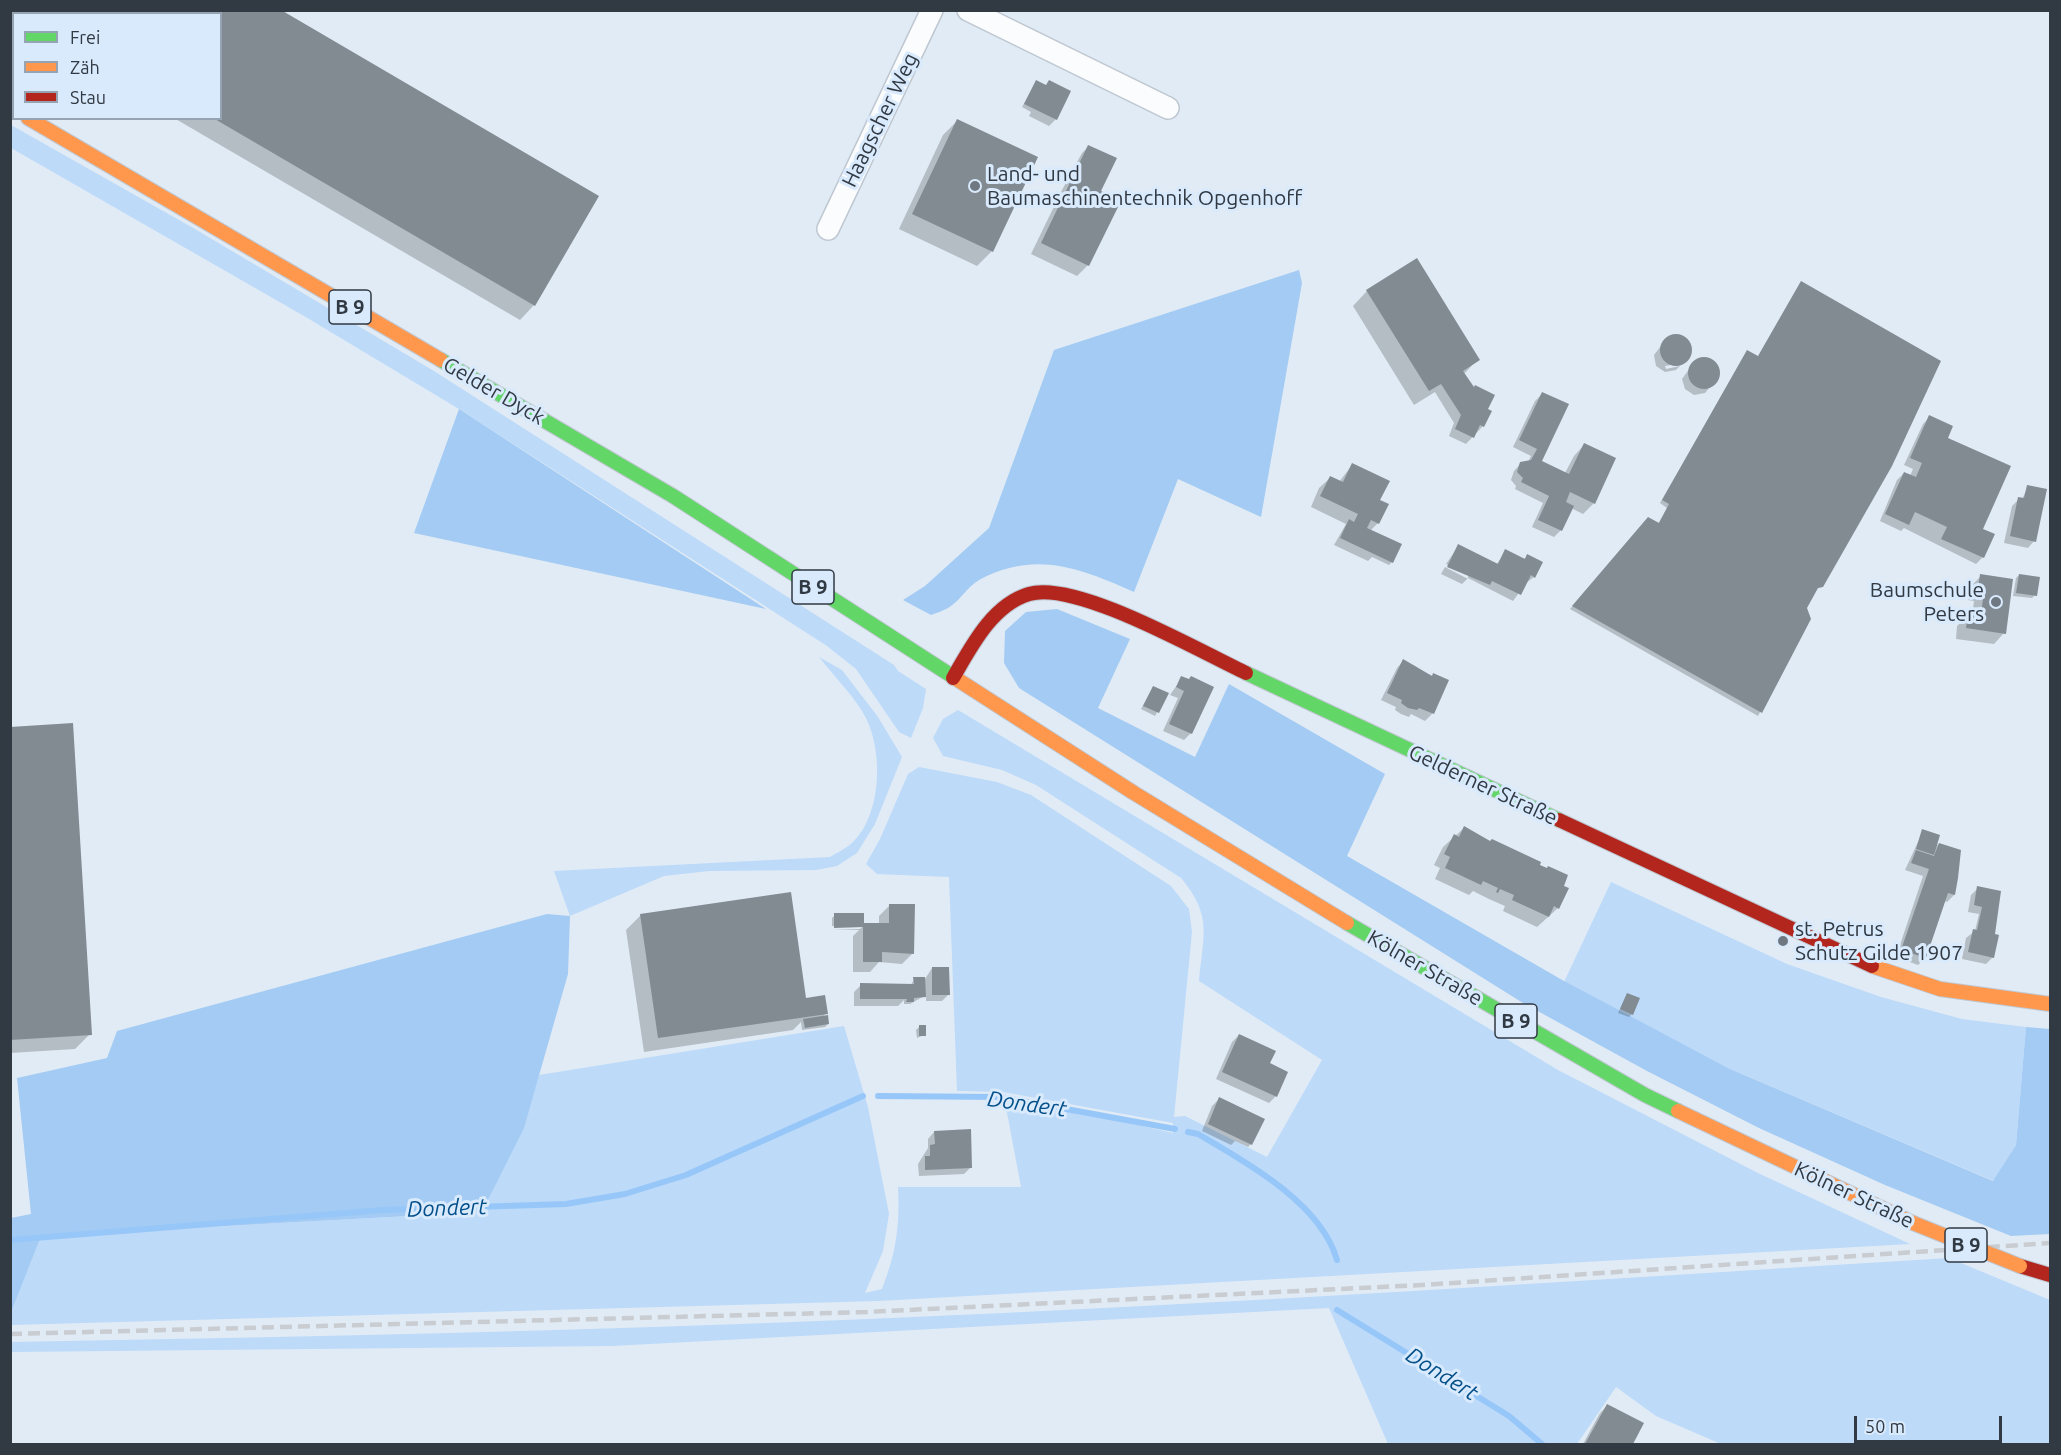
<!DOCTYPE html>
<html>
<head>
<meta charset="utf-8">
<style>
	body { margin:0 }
	#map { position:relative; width:2061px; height:1455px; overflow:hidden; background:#e1ebf5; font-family:Ubuntu,sans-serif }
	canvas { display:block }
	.frame { position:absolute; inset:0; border:12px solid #313943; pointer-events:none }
	.legend { position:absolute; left:12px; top:12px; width:210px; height:108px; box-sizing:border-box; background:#d9eafd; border:2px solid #96a3b3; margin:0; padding:8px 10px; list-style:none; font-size:18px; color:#313943 }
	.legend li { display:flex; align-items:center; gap:12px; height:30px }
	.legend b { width:30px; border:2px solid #96a3b3 }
	.scale { position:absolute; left:1854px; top:1416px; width:148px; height:27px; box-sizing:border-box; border:3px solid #313943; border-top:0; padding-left:8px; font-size:18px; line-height:21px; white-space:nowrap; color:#313943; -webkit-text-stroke:4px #d9eafd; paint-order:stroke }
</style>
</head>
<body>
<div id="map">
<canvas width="2061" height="1455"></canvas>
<div class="frame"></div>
<ul class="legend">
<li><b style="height:8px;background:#63d668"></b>Frei</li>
<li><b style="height:8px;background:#ff974d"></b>Zäh</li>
<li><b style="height:8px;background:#b3261e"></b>Stau</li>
</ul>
<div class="scale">50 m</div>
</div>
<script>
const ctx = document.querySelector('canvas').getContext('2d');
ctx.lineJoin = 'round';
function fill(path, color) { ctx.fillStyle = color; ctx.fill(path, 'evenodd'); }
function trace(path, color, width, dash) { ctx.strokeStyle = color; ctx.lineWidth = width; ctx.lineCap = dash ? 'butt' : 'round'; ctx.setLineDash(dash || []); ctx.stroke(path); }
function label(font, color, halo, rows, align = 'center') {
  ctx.font = font + ' Ubuntu,sans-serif'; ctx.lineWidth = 6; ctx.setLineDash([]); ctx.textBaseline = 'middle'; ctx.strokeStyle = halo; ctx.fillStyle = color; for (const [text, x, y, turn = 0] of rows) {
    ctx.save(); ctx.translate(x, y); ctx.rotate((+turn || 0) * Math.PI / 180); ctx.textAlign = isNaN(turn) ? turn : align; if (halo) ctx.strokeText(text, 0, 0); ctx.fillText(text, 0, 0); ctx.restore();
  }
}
const green = new Path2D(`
	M 11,125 L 195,229 L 434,371 L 894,665 L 898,671 L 926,689 L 923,708 L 911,738 L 899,732 L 856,669 L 827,646 L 459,409 L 304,316 L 11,148 Z
	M 819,657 L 842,670 L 878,717 L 902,757 L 875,824 L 857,853 L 837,866 L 816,870 L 709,871 L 664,876 L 570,916 L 554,871 L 830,857 C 838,852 847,848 853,842 C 883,813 884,745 862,711 C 850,692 833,675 819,657 Z
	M 958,710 L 1558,1070 L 1758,1173 L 1910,1244 L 878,1301 L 11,1325 L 10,1312 L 40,1236 L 482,1212 L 523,1128 L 539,1075 L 844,1026 L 868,1107 L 889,1214 L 883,1251 L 865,1293 L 882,1289 C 896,1253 900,1226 898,1187 L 1021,1187 L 1005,1102 L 1103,1117 L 1173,1133 L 1173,1123 L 1003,1092 L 957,1091 L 949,877 L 877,874 L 866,864 L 880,839 L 908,774 L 919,767 L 997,782 L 1031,795 L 1171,886 L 1189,909 L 1192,932 L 1174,1117 L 1185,1116 L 1267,1157 L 1322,1060 L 1199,981 C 1203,935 1213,916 1181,878 L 1036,785 L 1002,770 L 943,756 L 933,738 L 943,719 Z
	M 1611,882 L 1787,964 L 1881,997 L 1962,1019 L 2026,1027 L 2016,1145 L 1994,1181 L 1730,1069 L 1564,982 Z
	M 1949,1258 L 2050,1300 L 2050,1444 L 1721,1444 L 1656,1416 L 1616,1387 L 1577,1444 L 1388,1444 L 1329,1308 L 612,1346 L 10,1352 L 11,1342 C 297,1337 583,1331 868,1319 C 1229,1304 1589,1280 1949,1258 Z`);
const forest = new Path2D(`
	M 1299,270 L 1302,283 L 1261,517 L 1178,479 L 1134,592 C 1080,568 1035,550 979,580 C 967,587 960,601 948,608 C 943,611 936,613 931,615 L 903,600 L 925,586 L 989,528 L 1054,350 Z
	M 459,409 L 766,609 L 414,533 Z
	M 1057,609 L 1130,639 L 1098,708 L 1195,757 L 1229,684 L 1385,774 L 1347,856 L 1564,981 L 1730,1069 L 1993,1181 L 2016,1145 L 2026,1027 L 2050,1029 L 2050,1234 L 2011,1236 L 1885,1185 L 1759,1128 L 1647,1071 L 1523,1003 L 1019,688 L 1004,663 L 1005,631 L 1026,612 Z
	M 547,914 L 570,916 L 568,974 L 524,1128 L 482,1212 L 41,1236 L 11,1312 L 11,1218 L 31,1214 L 17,1078 L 107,1058 L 117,1031 Z`);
const shadow = new Path2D(`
	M 10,10 L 108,10 L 106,14 L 14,14 L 14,27 L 10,26 Z
	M 185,10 L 278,10 L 534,305 L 520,320 L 174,118 L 220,118 L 220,14 L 184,14 Z
	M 1036,82 L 1056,119 L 1049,126 L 1029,116 L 1031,112 L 1022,107 Z
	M 957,121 L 1036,158 L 991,252 L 977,266 L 899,229 L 943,135 Z
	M 1089,146 L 1099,192 L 1088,265 L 1077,276 L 1031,254 L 1062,190 L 1082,153 Z
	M 1367,291 L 1478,359 L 1464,374 L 1486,410 L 1483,426 L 1466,444 L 1449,436 L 1454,423 L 1435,392 L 1414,405 L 1353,306 Z
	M 1678,335 L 1688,341 L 1690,352 L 1683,363 L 1665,366 L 1666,369 L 1680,366 L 1676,370 L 1665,372 L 1656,366 L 1654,355 L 1667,338 Z
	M 1745,355 L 1822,586 L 1815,590 L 1806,607 L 1809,619 L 1758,716 L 1570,609 L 1649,519 L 1658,524 L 1667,508 L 1660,503 Z
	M 1707,359 L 1716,365 L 1719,376 L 1705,393 L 1694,395 L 1685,389 L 1682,379 L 1695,361 Z
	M 1542,394 L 1540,462 L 1565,473 L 1574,456 L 1584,445 L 1594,503 L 1583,514 L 1571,508 L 1561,530 L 1554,537 L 1532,527 L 1543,503 L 1515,489 L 1516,486 L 1511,480 L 1514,471 L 1521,463 L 1528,462 L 1531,456 L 1513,447 L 1535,401 Z
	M 1930,417 L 1947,437 L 1981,529 L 1983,557 L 1976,564 L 1904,528 L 1901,531 L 1880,521 L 1897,480 L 1904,473 L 1910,476 L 1913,469 L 1904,465 L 1923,424 Z
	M 1352,465 L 1378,501 L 1378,523 L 1370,531 L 1392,562 L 1389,565 L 1372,557 L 1368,561 L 1334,545 L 1346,524 L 1311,507 L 1319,488 L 1330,478 L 1339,482 Z
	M 2028,487 L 2034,541 L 2028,548 L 2004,543 L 2012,506 L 2019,499 L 2022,499 Z
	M 1459,545 L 1496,565 L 1506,551 L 1523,560 L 1527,556 L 1534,577 L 1526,583 L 1513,601 L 1468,578 L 1462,584 L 1441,574 L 1445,567 L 1468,579 L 1468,575 L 1446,564 Z
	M 2019,575 L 2035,595 L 2032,598 L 2013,596 L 2016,578 Z
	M 1981,576 L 2004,633 L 1994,644 L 1956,639 L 1957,626 L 1968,615 L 1972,615 L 1974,601 L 1968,600 L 1970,587 Z
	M 1403,661 L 1417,667 L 1416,670 L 1447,681 L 1432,714 L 1425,721 L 1411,714 L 1409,717 L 1401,714 L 1395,710 L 1396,707 L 1381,700 L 1397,668 Z
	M 1182,678 L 1191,733 L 1184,740 L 1163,731 L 1178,698 L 1170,695 Z
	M 1153,687 L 1167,694 L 1155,716 L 1141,709 Z
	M 10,729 L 90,1034 L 75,1049 L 10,1053 Z
	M 1464,828 L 1538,865 L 1558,908 L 1537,927 L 1503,911 L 1505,906 L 1489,899 L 1473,891 L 1469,895 L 1435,879 L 1440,868 L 1434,865 L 1443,847 Z
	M 1923,831 L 1936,844 L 1959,851 L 1954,895 L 1947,902 L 1944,901 L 1925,958 L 1918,965 L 1896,957 L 1923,876 L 1905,870 Z
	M 1978,888 L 1993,935 L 1993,957 L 1986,964 L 1962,959 L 1966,938 L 1975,931 L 1979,914 L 1968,912 L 1971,895 Z
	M 890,905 L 913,953 L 902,964 L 879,962 L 870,972 L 853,972 L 853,936 L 859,930 L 832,929 L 860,929 L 863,926 L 832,926 L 832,918 L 835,915 L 862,925 L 879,925 L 879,916 Z
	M 641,915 L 805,1001 L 826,1013 L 822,1018 L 828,1024 L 825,1027 L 802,1030 L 801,1022 L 793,1030 L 644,1052 L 626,930 Z
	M 932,968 L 949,994 L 942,1001 L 926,1001 L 926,995 L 910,1004 L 904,1004 L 904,1000 L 898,1006 L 854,1006 L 854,992 L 861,985 L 911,985 L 914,979 L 925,979 Z
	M 1627,994 L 1632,1014 L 1629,1017 L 1618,1013 Z
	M 919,1027 L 924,1035 L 917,1038 L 916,1030 Z
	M 1239,1035 L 1268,1064 L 1286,1072 L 1276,1096 L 1269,1103 L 1216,1079 L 1232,1042 Z
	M 1219,1099 L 1251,1144 L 1248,1147 L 1235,1141 L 1231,1145 L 1202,1131 L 1212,1106 Z
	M 934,1132 L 971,1167 L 964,1174 L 919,1176 L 918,1164 L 928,1148 L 928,1139 Z
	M 1607,1406 L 1642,1424 L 1632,1444 L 1583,1444 L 1600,1413 Z`);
const stream = new Path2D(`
	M 878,1096 L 1001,1097 L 1175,1129
	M 1188,1132 L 1198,1134 C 1246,1162 1321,1203 1337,1260
	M 10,1240 L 383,1210 L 566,1204 L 625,1194 L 686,1175 L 863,1096
	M 1337,1310 L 1509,1416 L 1542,1444`);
const building = new Path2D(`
	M 23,10 L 109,10 L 108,14 L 29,14 Z
	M 190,10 L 281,10 L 599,196 L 535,306 L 213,118 L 220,118 L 220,14 L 188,14 Z
	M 1036,80 L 1046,85 L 1049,80 L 1071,91 L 1057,120 L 1024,104 Z
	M 957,119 L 1038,157 L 993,252 L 912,214 Z
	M 1088,145 L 1117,158 L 1101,191 L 1121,201 L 1089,266 L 1041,243 Z
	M 1417,258 L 1480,360 L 1463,371 L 1474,387 L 1475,385 L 1495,395 L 1488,409 L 1492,411 L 1484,427 L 1480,425 L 1474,438 L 1455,429 L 1461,415 L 1441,384 L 1429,391 L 1366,290 Z
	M 1801,281 L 1941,361 L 1892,466 L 1823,587 L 1818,588 L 1807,608 L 1811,619 L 1762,713 L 1572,606 L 1648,517 L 1659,523 L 1669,504 L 1662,500 L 1747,350 L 1758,356 Z
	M1660 350a16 16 0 1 1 32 0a16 16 0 1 1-32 0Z
	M1688 373a16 16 0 1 1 32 0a16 16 0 1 1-32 0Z
	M 1542,392 L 1569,404 L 1542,461 L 1569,474 L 1584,443 L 1616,458 L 1595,504 L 1570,492 L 1566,502 L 1574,506 L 1562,531 L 1538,520 L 1549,496 L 1521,482 L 1523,478 L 1517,472 L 1520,462 L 1531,460 L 1537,449 L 1519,440 Z
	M 1929,415 L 1953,426 L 1948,438 L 2011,466 L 1983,529 L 1995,534 L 1984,558 L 1941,539 L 1947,527 L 1915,512 L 1909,525 L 1885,514 L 1904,472 L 1916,477 L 1922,463 L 1910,458 Z
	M 1352,463 L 1390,481 L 1380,500 L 1389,504 L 1379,524 L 1371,520 L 1367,528 L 1402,544 L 1393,563 L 1340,538 L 1349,519 L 1354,522 L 1358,514 L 1320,496 L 1330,476 L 1343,482 Z
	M 2027,485 L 2047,489 L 2036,542 L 2010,536 L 2018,497 L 2024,498 Z
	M 1458,544 L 1498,564 L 1505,549 L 1525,559 L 1527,554 L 1543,562 L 1535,578 L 1531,575 L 1521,595 L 1492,581 L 1490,585 L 1447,567 Z
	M 1980,574 L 2013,579 L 2006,634 L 1966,628 L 1968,613 L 1981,615 L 1984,590 L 1978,589 Z
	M 2019,574 L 2040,577 L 2037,596 L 2016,593 Z
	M 1403,659 L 1432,676 L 1433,673 L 1449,680 L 1434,714 L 1419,708 L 1417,710 L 1408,708 L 1401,703 L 1402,700 L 1387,693 Z
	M 1181,676 L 1189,679 L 1191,676 L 1214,687 L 1192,734 L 1169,724 L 1184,691 L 1176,687 Z
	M 1153,686 L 1169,693 L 1159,713 L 1143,706 Z
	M 73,723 L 92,1035 L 10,1040 L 10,727 Z
	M 1464,826 L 1490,841 L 1492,839 L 1541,862 L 1540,865 L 1547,868 L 1548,866 L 1568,875 L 1564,886 L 1569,888 L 1559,909 L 1554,906 L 1549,917 L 1512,900 L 1514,895 L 1500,889 L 1498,893 L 1496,892 L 1498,888 L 1483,881 L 1481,885 L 1445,868 L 1450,857 L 1444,854 L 1454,834 L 1459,837 Z
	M 1922,829 L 1940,835 L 1934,855 L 1916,849 Z
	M 1939,843 L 1961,850 L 1958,878 L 1955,895 L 1948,893 L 1926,958 L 1901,950 L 1929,869 L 1911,863 L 1916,850 L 1934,856 Z
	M 1977,886 L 2001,891 L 1995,934 L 1999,935 L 1994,958 L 1968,952 L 1973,929 L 1977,930 L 1982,907 L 1974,905 Z
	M 791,892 L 806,998 L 825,995 L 828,1014 L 658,1038 L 640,914 Z
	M 889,904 L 915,904 L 914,954 L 882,952 L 882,962 L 863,962 L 863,927 L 834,928 L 834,913 L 864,913 L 864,923 L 889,923 Z
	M 932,967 L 949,967 L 950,995 L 932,995 Z
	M 913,977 L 925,977 L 926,997 L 914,998 L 914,1002 L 906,1002 L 907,999 L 860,999 L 860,983 L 914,984 Z
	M 1627,993 L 1640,998 L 1633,1015 L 1620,1009 Z
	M 828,1015 L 829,1024 L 805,1028 L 803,1019 Z
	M 919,1025 L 926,1025 L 926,1036 L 919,1036 Z
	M 1239,1034 L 1276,1051 L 1270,1063 L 1288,1072 L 1277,1097 L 1222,1072 Z
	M 1219,1097 L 1265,1119 L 1252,1145 L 1208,1124 Z
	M 971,1129 L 972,1168 L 925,1170 L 925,1156 L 930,1156 L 930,1145 L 935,1144 L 934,1131 Z
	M 1607,1404 L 1644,1423 L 1633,1444 L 1585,1444 Z`);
const street = new Path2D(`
	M 968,10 L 1168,108
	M 828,229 L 932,10`);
const fast = new Path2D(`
	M 441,360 L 673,496 L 955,678
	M 1246,673 L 1559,820
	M 1347,923 L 1645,1095 L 1678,1111`);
const slow = new Path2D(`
	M 28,118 L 441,360
	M 955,678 L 1134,793 L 1347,923
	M 1872,966 L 1940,989 L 2050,1004
	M 1678,1111 L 1913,1223`);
const jam = new Path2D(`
	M 953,678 C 971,647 992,605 1029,594 C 1076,580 1199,651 1246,673
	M 1559,820 L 1872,966
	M 2020,1266 L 2050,1275`);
const rail = new Path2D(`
	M 10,1334 L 866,1312 L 1422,1285 L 2050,1243`);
const slowBridge = new Path2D(`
	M 1913,1223 L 2020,1266`);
const markers = [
	[975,186,6,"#6f7781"],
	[1996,602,6,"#6f7781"],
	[1783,941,6,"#6f7781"]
];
const shields = [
	[350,307,42],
	[813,587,42],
	[1516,1021,42],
	[1966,1245,42]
];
const shieldNames = [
	["B 9",350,307],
	["B 9",813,587],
	["B 9",1516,1021],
	["B 9",1966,1245]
];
const streetNames = [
	["Haagscher Weg",880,120,-64],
	["Gelder Dyck",494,391,30],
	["Gelderner Straße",1483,785,25],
	["Kölner Straße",1425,968,30],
	["Kölner Straße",1854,1195,25]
];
const poiNames = [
	["Land- und",987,174],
	["Baumaschinentechnik Opgenhoff",987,198],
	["Baumschule",1984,590,"right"],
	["Peters",1984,614,"right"],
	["st. Petrus",1795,929],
	["Schutz Gilde 1907",1795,953]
];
const waterNames = [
	["Dondert",1027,1104,8],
	["Dondert",447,1208,-2],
	["Dondert",1442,1374,32]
];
fill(green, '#bddaf9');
fill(forest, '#a3cbf3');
fill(shadow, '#0003');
trace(stream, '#97c7f8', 6);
fill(building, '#828a92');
trace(street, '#bfc7d0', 24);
trace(fast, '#bfc7d0', 16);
trace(slow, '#bfc7d0', 16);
trace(jam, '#bfc7d0', 16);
trace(street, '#fafcfe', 21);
trace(fast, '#63d668', 14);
trace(slow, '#ff974d', 14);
trace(jam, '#b3261e', 14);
trace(rail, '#c9ccd0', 4.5, [12, 6]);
trace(slowBridge, '#bfc7d0', 16, []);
trace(slowBridge, '#ff974d', 14);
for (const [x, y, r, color] of markers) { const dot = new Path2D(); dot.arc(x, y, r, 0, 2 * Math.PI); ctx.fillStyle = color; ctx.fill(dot); trace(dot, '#d9eafd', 2); }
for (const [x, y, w] of shields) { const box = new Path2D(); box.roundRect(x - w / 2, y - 17, w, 34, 4.5); ctx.fillStyle = '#d9eafd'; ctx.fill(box); trace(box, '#313943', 1.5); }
label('bold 20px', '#313943', null, shieldNames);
label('21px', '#313943', '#d9eafd', streetNames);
label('21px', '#313943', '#d9eafd', poiNames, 'left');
label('italic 22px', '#034f89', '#d9eafd', waterNames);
</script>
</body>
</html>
